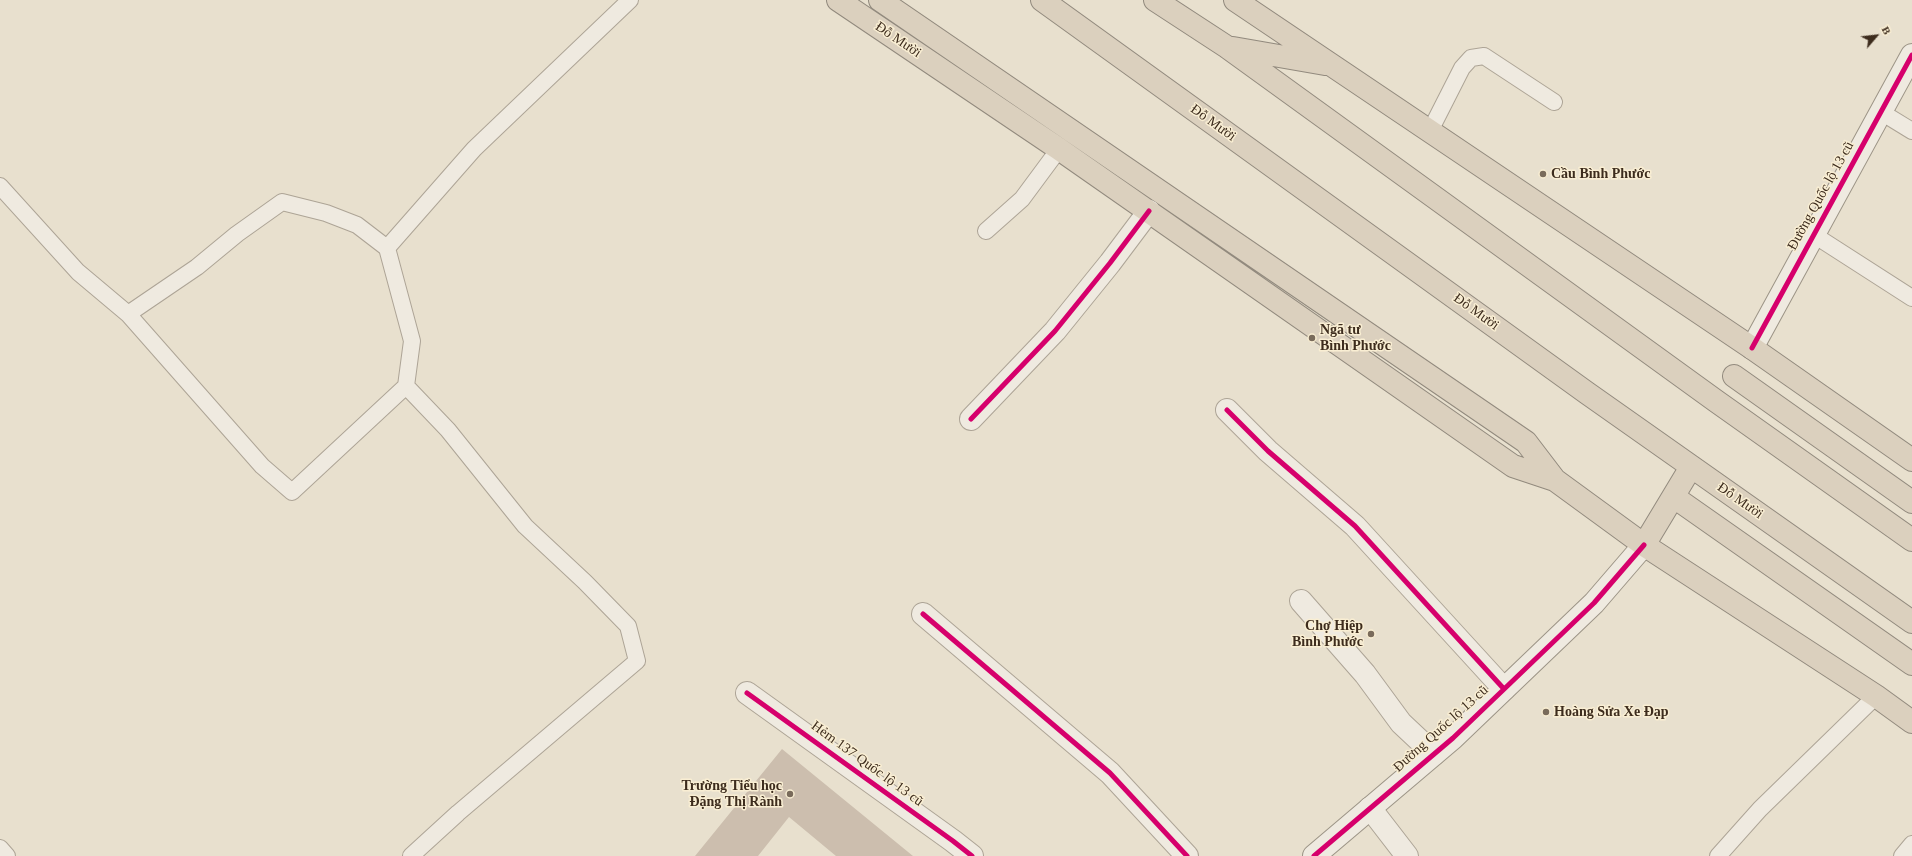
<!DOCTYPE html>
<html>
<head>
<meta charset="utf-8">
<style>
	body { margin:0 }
	#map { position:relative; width:1912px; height:856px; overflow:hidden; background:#e8e0ce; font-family:Georgia,serif }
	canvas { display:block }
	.north { position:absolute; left:1856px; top:16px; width:40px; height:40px; -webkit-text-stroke:3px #f9eed3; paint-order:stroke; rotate:62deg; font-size:11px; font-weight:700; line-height:16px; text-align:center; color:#3d2c1d }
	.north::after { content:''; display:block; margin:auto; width:14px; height:18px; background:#3d2c1d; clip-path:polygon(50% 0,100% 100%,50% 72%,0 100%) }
</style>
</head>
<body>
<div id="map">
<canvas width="1912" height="856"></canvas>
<div class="north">B</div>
</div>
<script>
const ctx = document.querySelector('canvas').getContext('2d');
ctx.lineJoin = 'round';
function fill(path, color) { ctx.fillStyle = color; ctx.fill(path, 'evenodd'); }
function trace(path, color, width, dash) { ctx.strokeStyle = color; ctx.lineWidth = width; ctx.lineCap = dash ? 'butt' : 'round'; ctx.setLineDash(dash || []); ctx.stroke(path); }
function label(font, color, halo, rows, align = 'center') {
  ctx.font = font + ' Georgia,serif'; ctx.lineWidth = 3; ctx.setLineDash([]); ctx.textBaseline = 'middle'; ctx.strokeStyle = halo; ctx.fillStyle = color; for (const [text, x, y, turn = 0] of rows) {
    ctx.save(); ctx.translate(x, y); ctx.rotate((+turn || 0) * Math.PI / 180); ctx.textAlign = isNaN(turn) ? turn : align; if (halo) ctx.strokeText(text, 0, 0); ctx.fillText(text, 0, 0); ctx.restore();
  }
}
const building = new Path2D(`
	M 782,749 L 913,856 L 836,856 L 789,817 L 758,856 L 695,856 Z`);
const lane = new Path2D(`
	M 1881,112 L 1912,131
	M 1430,131 L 1462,68 L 1471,58 L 1484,56 L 1554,102
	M 0,186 L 78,272 L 128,314 L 262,466 L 292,492 L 406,386 L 412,341 L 387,248 L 357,225 L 326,213 L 282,202 L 237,234 L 197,267 L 128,314
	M 986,231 L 1022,199 L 1059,149
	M 1814,235 L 1912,298
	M 387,248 L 474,149 L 630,0
	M 406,386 L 448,430 L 525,526 L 585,582 L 628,626 L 637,661 L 458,813 L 411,856
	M 0,848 L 7,856
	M 1718,856 L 1760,809 L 1876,696
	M 1902,856 L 1912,844`);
const street = new Path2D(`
	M 1227,410 L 1268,451 L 1355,526 L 1504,689
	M 971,419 L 1055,331 L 1110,263 L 1149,211
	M 1301,601 L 1365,674 L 1401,723 L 1434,754
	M 923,614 L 1110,773 L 1187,856
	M 747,693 L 953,841 L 972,856
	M 1370,808 L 1407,856`);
const secondary = new Path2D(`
	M 1752,348 L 1912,55
	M 1314,856 L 1453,738 L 1594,603 L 1644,545`);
const highway = new Path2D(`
	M 838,0 L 1059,149 L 1513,466 L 1555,480
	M 880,0 L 1526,442 L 1555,480 L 1644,545 L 1876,696 L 1912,722
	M 1042,0 L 1587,393 L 1912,622
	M 1155,0 L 1227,47 L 1716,401 L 1912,540
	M 1235,0 L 1752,348 L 1912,460
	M 1233,48 L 1325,64
	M 1734,376 L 1912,502
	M 1674,497 L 1912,664
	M 1644,545 L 1691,467`);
const cycleway = new Path2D(`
	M 1752,348 L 1912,55
	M 1227,410 L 1268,451 L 1355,526 L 1504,689
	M 971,419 L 1055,331 L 1110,263 L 1149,211
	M 923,614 L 1110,773 L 1187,856
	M 747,693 L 953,841 L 972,856
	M 1314,856 L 1453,738 L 1594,603 L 1644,545`);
const markers = [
	[1543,174,4,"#796b5b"],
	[1312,338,4,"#796b5b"],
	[1371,634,4,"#796b5b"],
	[1546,712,4,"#796b5b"],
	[790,794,4,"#796b5b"]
];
const streetNames = [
	["Đỗ Mười",898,40,34],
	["Đỗ Mười",1213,123,36],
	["Đường Quốc lộ 13 cũ",1821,196,-61],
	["Đỗ Mười",1476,312,36],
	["Đỗ Mười",1740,501,35],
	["Đường Quốc lộ 13 cũ",1441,729,-42],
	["Hẻm 137 Quốc lộ 13 cũ",867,764,36]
];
const poiNames = [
	["Cầu Bình Phước",1551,174],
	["Ngã tư",1320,330],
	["Bình Phước",1320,346],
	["Chợ Hiệp",1363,626,"right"],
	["Bình Phước",1363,642,"right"],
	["Hoàng Sửa Xe Đạp",1554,712],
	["Trường Tiểu học",782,786,"right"],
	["Đặng Thị Rành",782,802,"right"]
];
fill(building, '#ccbeae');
trace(lane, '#ada496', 18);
trace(street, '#ada496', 24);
trace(secondary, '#9c9486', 24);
trace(highway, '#928a7e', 24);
trace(lane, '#efeae0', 16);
trace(street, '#efeae0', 22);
trace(secondary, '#efeae0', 22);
trace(highway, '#dbd0be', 22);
trace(cycleway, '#d6006c', 5);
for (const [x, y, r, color] of markers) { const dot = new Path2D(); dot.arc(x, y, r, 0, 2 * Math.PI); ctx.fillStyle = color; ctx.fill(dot); trace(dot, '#f9eed3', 1.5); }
label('14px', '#3d2c1d', '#f9eed3', streetNames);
label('bold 14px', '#3d2c1d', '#f9eed3', poiNames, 'left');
</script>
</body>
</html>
